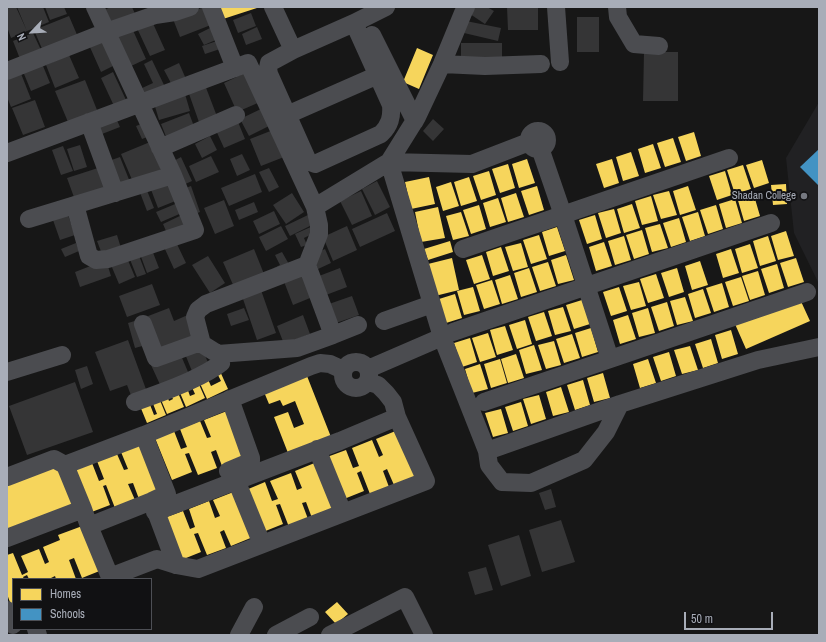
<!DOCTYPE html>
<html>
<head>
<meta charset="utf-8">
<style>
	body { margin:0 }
	#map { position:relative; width:826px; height:642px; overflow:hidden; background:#171717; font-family:"Archivo Narrow",sans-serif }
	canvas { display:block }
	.frame { position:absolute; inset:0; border:8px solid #a8adb8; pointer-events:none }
	.legend { position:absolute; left:12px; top:578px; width:140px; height:52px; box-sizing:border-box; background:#111113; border:1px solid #4d4f55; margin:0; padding:5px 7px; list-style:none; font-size:12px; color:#a8adb8 }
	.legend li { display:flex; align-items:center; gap:8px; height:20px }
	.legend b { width:20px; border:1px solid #4d4f55 }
	.north { position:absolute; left:12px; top:12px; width:40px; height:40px; -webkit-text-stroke:3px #111113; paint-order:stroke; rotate:245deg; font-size:11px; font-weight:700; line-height:16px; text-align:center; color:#a8adb8 }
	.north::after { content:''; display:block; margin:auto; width:14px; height:18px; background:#a8adb8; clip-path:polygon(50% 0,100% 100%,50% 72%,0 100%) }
	.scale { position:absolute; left:684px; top:612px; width:89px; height:18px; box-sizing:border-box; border:2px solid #a8adb8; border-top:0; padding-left:5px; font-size:12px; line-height:14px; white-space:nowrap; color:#a8adb8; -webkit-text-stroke:3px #111113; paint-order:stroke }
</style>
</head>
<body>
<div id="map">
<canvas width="826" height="642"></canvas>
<div class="frame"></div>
<ul class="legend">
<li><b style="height:11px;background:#f6d55c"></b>Homes</li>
<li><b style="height:11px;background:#4393c3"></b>Schools</li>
</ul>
<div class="north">N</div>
<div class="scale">50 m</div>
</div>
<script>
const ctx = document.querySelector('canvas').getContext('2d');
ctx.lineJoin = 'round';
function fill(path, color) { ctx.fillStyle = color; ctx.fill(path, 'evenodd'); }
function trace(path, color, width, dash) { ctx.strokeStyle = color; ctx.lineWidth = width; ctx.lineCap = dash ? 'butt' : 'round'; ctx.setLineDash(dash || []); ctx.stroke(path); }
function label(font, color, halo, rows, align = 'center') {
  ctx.font = font + ' "Archivo Narrow",sans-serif'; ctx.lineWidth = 4; ctx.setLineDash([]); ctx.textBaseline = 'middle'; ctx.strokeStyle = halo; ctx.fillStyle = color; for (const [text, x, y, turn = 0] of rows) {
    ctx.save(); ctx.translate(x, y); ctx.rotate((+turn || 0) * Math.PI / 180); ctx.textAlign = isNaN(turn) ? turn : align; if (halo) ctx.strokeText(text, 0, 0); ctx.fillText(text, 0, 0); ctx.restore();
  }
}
const built = new Path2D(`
	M 819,102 L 819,284 L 794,233 L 786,158 Z`);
const homes = new Path2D(`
	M 216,7 L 260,7 L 220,20 Z
	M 417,48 L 433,55 L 419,89 L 403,82 Z
	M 694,132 L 701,156 L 686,161 L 678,137 Z
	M 673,138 L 681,162 L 665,167 L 657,143 Z
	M 653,144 L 661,168 L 645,173 L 638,149 Z
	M 631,152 L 639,176 L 623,181 L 616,157 Z
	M 527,159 L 535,183 L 519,188 L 512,164 Z
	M 612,159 L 619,183 L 604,188 L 596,164 Z
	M 762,160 L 769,183 L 754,188 L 746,165 Z
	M 508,164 L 515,188 L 500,193 L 492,169 Z
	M 743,165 L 751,189 L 735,194 L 727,170 Z
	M 489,171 L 496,195 L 481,200 L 473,176 Z
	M 725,171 L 732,195 L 717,200 L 709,176 Z
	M 429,177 L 435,204 L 411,209 L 405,182 Z
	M 469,177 L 477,201 L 461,206 L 454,182 Z
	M 451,182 L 459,206 L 443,211 L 436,187 Z
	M 786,184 L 787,204 L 773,205 L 771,185 Z
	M 537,186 L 544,210 L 529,215 L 521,191 Z
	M 688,186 L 696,210 L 680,215 L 673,191 Z
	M 669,191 L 677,215 L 661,219 L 653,195 Z
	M 753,192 L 760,216 L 744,221 L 737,197 Z
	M 516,193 L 524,217 L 508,222 L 501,198 Z
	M 651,196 L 658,221 L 642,225 L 635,201 Z
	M 498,198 L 506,222 L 490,227 L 483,203 Z
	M 735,199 L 742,223 L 726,228 L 719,204 Z
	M 632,204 L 640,228 L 624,233 L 617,209 Z
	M 479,205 L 486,229 L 471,234 L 463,210 Z
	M 716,205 L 723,229 L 708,234 L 700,210 Z
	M 438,207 L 445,238 L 421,242 L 415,212 Z
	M 614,209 L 621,233 L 606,238 L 598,213 Z
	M 461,212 L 469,236 L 453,240 L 446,216 Z
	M 698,212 L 705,236 L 690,241 L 682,217 Z
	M 595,215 L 602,239 L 587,244 L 579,220 Z
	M 679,218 L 686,242 L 671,247 L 663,223 Z
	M 660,224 L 668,248 L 652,252 L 645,228 Z
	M 557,227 L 565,251 L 549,256 L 542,232 Z
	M 642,230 L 649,254 L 634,259 L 626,235 Z
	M 786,231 L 794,256 L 778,260 L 771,236 Z
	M 539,235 L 547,259 L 531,264 L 523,240 Z
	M 624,236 L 631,260 L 615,265 L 608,241 Z
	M 768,236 L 776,261 L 760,266 L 753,241 Z
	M 450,241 L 453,252 L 428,260 L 424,249 Z
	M 604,242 L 612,266 L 596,271 L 589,247 Z
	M 521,243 L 528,267 L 513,271 L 505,247 Z
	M 750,244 L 758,268 L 742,273 L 735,249 Z
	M 501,247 L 509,271 L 493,276 L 486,252 Z
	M 731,249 L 739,273 L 723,278 L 716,254 Z
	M 482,255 L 490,279 L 474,284 L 466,260 Z
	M 566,255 L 574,280 L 558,284 L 551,260 Z
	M 452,258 L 459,290 L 435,296 L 428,264 Z
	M 796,258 L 804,282 L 788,287 L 780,263 Z
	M 700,261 L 708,285 L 692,290 L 685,266 Z
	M 548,262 L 556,286 L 540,291 L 532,267 Z
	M 777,264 L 784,288 L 769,293 L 761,269 Z
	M 529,268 L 537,292 L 521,297 L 514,273 Z
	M 677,268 L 684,292 L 669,297 L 661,273 Z
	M 758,271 L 765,295 L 750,300 L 742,276 Z
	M 656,274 L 664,298 L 648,303 L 640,279 Z
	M 510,275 L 518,299 L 502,304 L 495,280 Z
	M 741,277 L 749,301 L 733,306 L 725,282 Z
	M 492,280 L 500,304 L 484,309 L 476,285 Z
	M 639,282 L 646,306 L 631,310 L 623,286 Z
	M 722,283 L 729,307 L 714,312 L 706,288 Z
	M 473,287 L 480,311 L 464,315 L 457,291 Z
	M 619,287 L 627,311 L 611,316 L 603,292 Z
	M 703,289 L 711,313 L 695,318 L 688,294 Z
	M 455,294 L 462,318 L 446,323 L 439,299 Z
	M 685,297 L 693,321 L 677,325 L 670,301 Z
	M 799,297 L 810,321 L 746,349 L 735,324 Z
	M 582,300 L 590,324 L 574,329 L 566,305 Z
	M 667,302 L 674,326 L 659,331 L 651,307 Z
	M 563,307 L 571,331 L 555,335 L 548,311 Z
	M 648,308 L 655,333 L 639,337 L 632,313 Z
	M 544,312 L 552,336 L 536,341 L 528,317 Z
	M 628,315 L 636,339 L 620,344 L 613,320 Z
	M 525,320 L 532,344 L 517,349 L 509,325 Z
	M 505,326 L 513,350 L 497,355 L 490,330 Z
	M 591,328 L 598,352 L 582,357 L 575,333 Z
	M 731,330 L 738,354 L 722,359 L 715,335 Z
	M 488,333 L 496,357 L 480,362 L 472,338 Z
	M 572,334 L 580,358 L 564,363 L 556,339 Z
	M 470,338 L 477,362 L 462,367 L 454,343 Z
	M 711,339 L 718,363 L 703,368 L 695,344 Z
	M 554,341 L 561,365 L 546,369 L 538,345 Z
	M 534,345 L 542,370 L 526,374 L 519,350 Z
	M 690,346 L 698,370 L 682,374 L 674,350 Z
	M 669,352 L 676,376 L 661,381 L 653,357 Z
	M 516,354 L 524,378 L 508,383 L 501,359 Z
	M 500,359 L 507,383 L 491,388 L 484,364 Z
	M 648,359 L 656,383 L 640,388 L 633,364 Z
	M 480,364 L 488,389 L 472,393 L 465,369 Z
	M 219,369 L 228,389 L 207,399 L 198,379 L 206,375 L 211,386 L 221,381 L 216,371 Z
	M 603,373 L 610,398 L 594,402 L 587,378 Z
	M 307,376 L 331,437 L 288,453 L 274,417 L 288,412 L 294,428 L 304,424 L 295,401 L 283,406 L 280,400 L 269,404 L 264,392 Z
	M 197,380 L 205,398 L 186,407 L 178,388 L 186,385 L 190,396 L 195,394 L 190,383 Z
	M 583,380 L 590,405 L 575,410 L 567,385 Z
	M 561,387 L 569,412 L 553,416 L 546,392 Z
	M 176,388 L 184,407 L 167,414 L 159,395 L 166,393 L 169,401 L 173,399 L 169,391 Z
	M 539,395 L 546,419 L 531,424 L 523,399 Z
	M 159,398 L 166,415 L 147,423 L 140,406 L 149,402 L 154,415 L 157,414 L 152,401 Z
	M 521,402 L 528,426 L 513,431 L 505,407 Z
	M 501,409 L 508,433 L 493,437 L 485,413 Z
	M 227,411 L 245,457 L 222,466 L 216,450 L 211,452 L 217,468 L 198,475 L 189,453 L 185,454 L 192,472 L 172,480 L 155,438 L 174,431 L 181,449 L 187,447 L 180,429 L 200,421 L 207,438 L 211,437 L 204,420 Z
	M 398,430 L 417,476 L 394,485 L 387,469 L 383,471 L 389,487 L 370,494 L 361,471 L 357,473 L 364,491 L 344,499 L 327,457 L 346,450 L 353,468 L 359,466 L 352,448 L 372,440 L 379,457 L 383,455 L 376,439 Z
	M 144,443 L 162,490 L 139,499 L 133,483 L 128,484 L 135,500 L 115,508 L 106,485 L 103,486 L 110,505 L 89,513 L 73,470 L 92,463 L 99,481 L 104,479 L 97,461 L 117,454 L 124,470 L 128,469 L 121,452 Z
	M 317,462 L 336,509 L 312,518 L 306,502 L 302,503 L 308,519 L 289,527 L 280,504 L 276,505 L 283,524 L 263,532 L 246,490 L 265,482 L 272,501 L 278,499 L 270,481 L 291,473 L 297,490 L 302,488 L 295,471 Z
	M 57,464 L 75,509 L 7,530 L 7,483 Z
	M 236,491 L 253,537 L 231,546 L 224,530 L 220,532 L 226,548 L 207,555 L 198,533 L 194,534 L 201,552 L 181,560 L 164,518 L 183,511 L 190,529 L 195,527 L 189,509 L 209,501 L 215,518 L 220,516 L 213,500 Z
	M 85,525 L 102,570 L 82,578 L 74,558 L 69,560 L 76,579 L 56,579 L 55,576 L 51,578 L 51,579 L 29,579 L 27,575 L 23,577 L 24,579 L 13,579 L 13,605 L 11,605 L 7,594 L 7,555 L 13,553 L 22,575 L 28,572 L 21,556 L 39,549 L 45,564 L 49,562 L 43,547 L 60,540 L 58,535 Z
	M 337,602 L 348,614 L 336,624 L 325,612 Z`);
const schools = new Path2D(`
	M 819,149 L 819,186 L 800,167 Z`);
const building = new Path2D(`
	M 7,7 L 16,7 L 27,31 L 11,38 L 7,27 Z
	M 17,7 L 43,7 L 49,22 L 27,31 Z
	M 45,7 L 64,7 L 67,14 L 50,20 Z
	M 111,7 L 132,7 L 136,16 L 112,27 L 104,10 Z
	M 204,7 L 216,23 L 180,37 L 173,19 Z
	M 475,7 L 487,7 L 494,11 L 485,24 L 470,14 Z
	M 507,7 L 538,7 L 538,30 L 508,30 Z
	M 251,13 L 256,26 L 238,33 L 233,20 Z
	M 69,16 L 78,37 L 43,51 L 34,30 Z
	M 577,17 L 599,17 L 599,52 L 577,52 Z
	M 151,19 L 165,50 L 150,56 L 136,26 Z
	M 466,21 L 501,28 L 498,41 L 464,33 Z
	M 131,26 L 146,59 L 129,67 L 114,34 Z
	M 212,27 L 218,39 L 204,45 L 198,34 Z
	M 257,27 L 262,39 L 246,45 L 242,34 Z
	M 33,33 L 41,50 L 20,59 L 13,41 Z
	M 107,37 L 119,63 L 101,72 L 89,45 Z
	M 220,40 L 223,48 L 205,54 L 202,46 Z
	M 461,43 L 502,43 L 502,61 L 461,61 Z
	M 644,52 L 678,52 L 678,101 L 643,101 Z
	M 69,55 L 79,78 L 55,88 L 46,65 Z
	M 152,60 L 165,87 L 144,97 L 140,89 L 153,83 L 144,64 Z
	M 41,61 L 50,83 L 31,91 L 22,69 Z
	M 179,63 L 186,79 L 172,85 L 164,70 Z
	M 20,71 L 31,99 L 11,107 L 7,97 L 7,76 Z
	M 113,72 L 126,100 L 114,106 L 101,78 Z
	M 247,72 L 260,102 L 237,112 L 224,83 Z
	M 85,80 L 97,110 L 68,122 L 55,91 Z
	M 205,85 L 218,119 L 200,125 L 188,91 Z
	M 185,94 L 190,111 L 159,120 L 154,103 Z
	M 35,100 L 45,127 L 23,135 L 12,108 Z
	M 263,108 L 271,125 L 249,136 L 240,119 Z
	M 189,113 L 195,129 L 167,139 L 161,124 Z
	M 115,116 L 120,127 L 102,134 L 98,124 Z
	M 236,117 L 245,139 L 224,148 L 214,126 Z
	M 433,119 L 444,129 L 433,141 L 423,131 Z
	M 144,123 L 150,136 L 142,139 L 136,126 Z
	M 273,130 L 284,157 L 261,166 L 250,139 Z
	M 210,136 L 217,150 L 202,158 L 195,144 Z
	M 150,142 L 161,170 L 133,182 L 121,154 Z
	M 80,145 L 87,167 L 74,171 L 67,149 Z
	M 63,146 L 73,171 L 61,175 L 52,150 Z
	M 242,154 L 250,170 L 237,176 L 230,159 Z
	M 211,156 L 219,172 L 196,182 L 189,166 Z
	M 120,157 L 130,182 L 116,187 L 106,162 Z
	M 181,157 L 192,181 L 181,186 L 170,163 Z
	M 98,168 L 105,190 L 75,200 L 67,178 Z
	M 269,168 L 279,187 L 269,192 L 259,172 Z
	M 255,174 L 262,192 L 229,206 L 221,188 Z
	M 170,179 L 178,200 L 158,208 L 150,187 Z
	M 377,181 L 390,207 L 375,215 L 362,189 Z
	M 191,186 L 200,212 L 192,215 L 183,189 Z
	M 146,188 L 154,208 L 147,211 L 139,190 Z
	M 361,191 L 372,216 L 352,225 L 340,201 Z
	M 292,193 L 304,212 L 286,224 L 273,205 Z
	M 224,200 L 234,226 L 215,234 L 204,208 Z
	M 180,202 L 184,212 L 161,222 L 156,212 Z
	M 254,202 L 258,212 L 239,220 L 235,210 Z
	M 274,211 L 280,224 L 259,234 L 253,221 Z
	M 387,213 L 395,231 L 360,247 L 352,229 Z
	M 184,214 L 190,228 L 169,238 L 163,224 Z
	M 68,215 L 75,235 L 60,240 L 53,220 Z
	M 308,215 L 312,225 L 290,236 L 285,226 Z
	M 281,226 L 288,239 L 266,251 L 259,237 Z
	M 313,226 L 316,232 L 304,238 L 307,245 L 301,247 L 295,234 Z
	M 347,226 L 357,250 L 333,261 L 323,237 Z
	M 117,235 L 121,248 L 102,254 L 97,241 Z
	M 176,242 L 186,263 L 174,269 L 164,247 Z
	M 76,243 L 79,251 L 65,257 L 61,249 Z
	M 254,249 L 264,274 L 234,287 L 223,262 Z
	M 325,249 L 331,263 L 318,269 L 312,255 Z
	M 152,250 L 159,268 L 147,273 L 140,254 Z
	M 282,252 L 290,266 L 274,268 L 280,265 L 275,255 Z
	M 138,253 L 146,274 L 137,277 L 129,257 Z
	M 208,256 L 225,283 L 210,293 L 192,265 Z
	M 127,258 L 135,277 L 119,284 L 111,265 Z
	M 106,260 L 111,276 L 80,287 L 75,272 Z
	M 340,268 L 347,287 L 326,295 L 319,276 Z
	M 306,271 L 315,296 L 293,305 L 283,279 Z
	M 152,284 L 160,305 L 127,317 L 119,296 Z
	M 261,290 L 276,333 L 257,340 L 242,296 Z
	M 352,296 L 359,315 L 336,323 L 329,304 Z
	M 169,308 L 174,321 L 190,314 L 200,338 L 157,353 L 143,318 Z
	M 244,308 L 249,320 L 231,326 L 227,314 Z
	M 303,315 L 310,334 L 284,344 L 277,326 Z
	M 138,320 L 146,345 L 135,348 L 128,323 Z
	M 128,340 L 147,392 L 132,398 L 127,385 L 110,391 L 95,352 Z
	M 202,348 L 211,370 L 194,376 L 185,354 Z
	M 180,353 L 191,379 L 163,391 L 151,365 Z
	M 87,366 L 93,384 L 81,389 L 75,370 Z
	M 75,382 L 93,432 L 27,455 L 9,406 Z
	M 551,489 L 556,507 L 545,510 L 539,493 Z
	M 561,520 L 575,562 L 542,572 L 529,530 Z
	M 519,535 L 531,576 L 501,586 L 488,545 Z
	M 486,567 L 493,590 L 475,595 L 468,572 Z`);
const minor = new Path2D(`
	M 211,7 L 235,68
	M 273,7 L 293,50 L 354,23 L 386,7
	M 556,7 L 560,62
	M 617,7 L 618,17 L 634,44 L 659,46
	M 372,35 L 415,121
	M 293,50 L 269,63 L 268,68 L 269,74 L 307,159 L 310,162 L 315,164 L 381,134 C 390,125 392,117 391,105 L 354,23
	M 442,64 L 485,66 L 541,64
	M 7,71 L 106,32 L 155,15 L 175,12 L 190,7
	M 287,115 L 378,75
	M 89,122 L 115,193
	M529 140a9 9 0 1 1 18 0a9 9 0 1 1-18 0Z
	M 160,148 L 236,115
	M 540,148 L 563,215 L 610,359
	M 7,153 L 248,63 L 315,207 L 319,225 L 319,234 L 307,265 L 206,304 L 198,310 L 195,317 L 202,344
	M 75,205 L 89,256 L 96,260 L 108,259 L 195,230 L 173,175 L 95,7
	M 315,207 L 389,162 L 417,117 L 442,64 L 463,13 L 466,7
	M 29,219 L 173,175
	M 463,249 L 729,158
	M 384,321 L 432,304
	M 143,324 L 156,358 L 195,344 L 202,344 L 218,354 L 297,348 L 333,335 L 307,265
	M 453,332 L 587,286 L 771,223
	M 333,335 L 358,325
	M343 375a13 13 0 1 1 26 0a13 13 0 1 1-26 0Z
	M 368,369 L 442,337
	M 7,372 L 62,355
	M 135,402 C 152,396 169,390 185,383 C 198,377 210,372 221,363 L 218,354
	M 484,402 L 807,292
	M 620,404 L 606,432 L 584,460 L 531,483 L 502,482 L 489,465 L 487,451 L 620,404 L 758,360 L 819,347
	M 144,435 L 167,494 L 152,501 L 176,565
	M 317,449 L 343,513
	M 487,451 L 442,337 L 389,162 L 472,164 L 529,142
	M 65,465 L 83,509
	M 228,471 L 247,463 L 251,461 L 251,458 L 230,399
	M 7,477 L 54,459 L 65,465 L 144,435 L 311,366 L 320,363 L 330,364 L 343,370
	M 236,480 L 262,544
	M 155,512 L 340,441 L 397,417
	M 89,526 L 110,577 L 157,559 L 176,565 L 198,569 L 426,481 L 397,417 L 393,402 L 386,393 L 378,385 L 368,382
	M 7,538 L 83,509 L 89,526 L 152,501
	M 7,610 L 13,625
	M 36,629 L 38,635
	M 239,635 L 254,607
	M 276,635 L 310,617
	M 330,635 L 405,597 L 424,635`);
const markers = [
	[804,196,4,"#757880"]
];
const poiNames = [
	["Shadan College",796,196]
];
fill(built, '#212123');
fill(homes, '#f6d55c');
fill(schools, '#4393c3');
fill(building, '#353536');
trace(minor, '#4b4c50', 18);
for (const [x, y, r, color] of markers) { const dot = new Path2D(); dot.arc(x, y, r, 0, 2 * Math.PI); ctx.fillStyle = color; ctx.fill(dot); trace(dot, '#111113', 1.5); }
label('11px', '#a8adb8', '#111113', poiNames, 'right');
</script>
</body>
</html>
